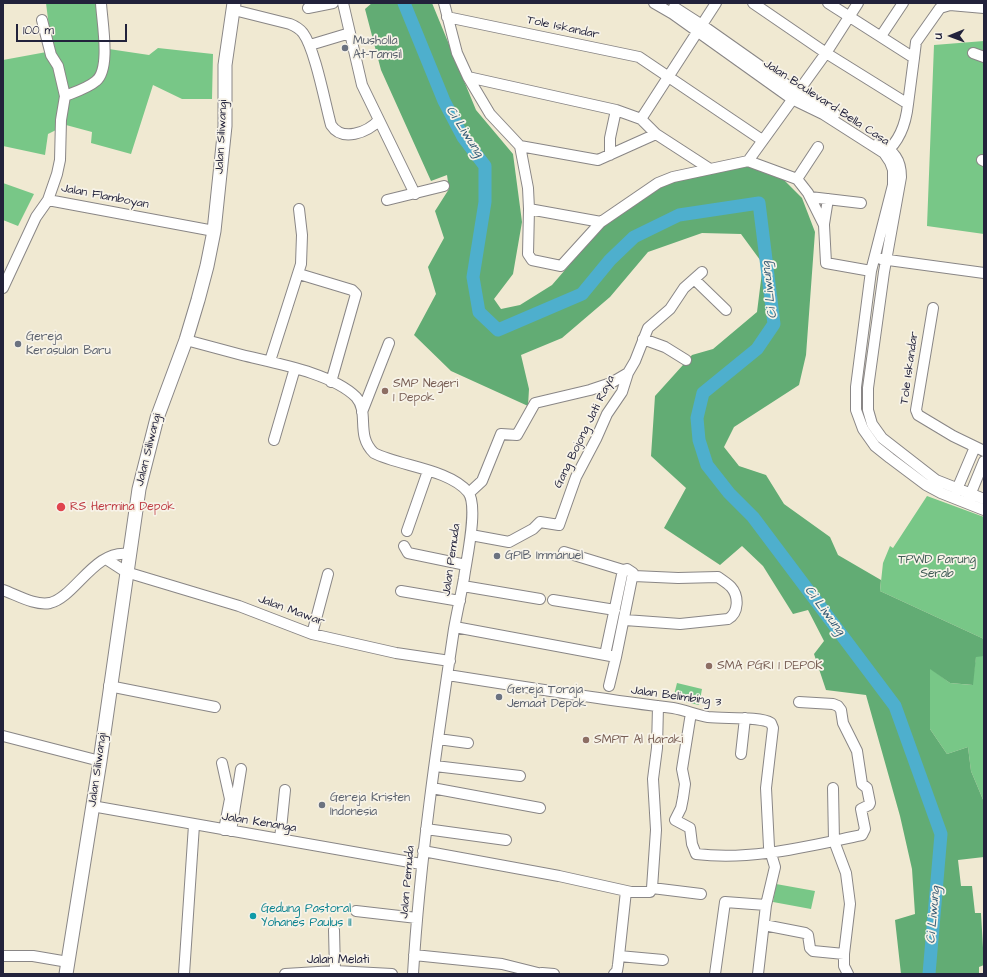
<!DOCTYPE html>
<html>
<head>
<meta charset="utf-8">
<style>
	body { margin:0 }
	#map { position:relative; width:987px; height:977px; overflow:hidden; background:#f0e9d2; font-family:"Architects Daughter",sans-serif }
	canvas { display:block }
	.frame { position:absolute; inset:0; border:4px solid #22223b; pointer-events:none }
	.north { position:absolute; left:931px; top:16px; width:40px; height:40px; -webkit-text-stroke:3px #f7f3e8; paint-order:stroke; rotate:269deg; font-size:11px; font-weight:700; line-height:16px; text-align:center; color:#22223b }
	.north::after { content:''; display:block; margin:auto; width:14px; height:18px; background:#22223b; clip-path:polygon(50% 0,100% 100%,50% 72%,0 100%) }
	.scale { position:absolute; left:16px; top:24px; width:111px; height:18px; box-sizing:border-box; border:2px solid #22223b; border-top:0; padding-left:5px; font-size:12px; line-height:14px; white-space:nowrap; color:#22223b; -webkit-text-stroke:3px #f7f3e8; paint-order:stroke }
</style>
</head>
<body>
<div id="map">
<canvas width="987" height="977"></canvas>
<div class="frame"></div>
<div class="north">U</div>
<div class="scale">100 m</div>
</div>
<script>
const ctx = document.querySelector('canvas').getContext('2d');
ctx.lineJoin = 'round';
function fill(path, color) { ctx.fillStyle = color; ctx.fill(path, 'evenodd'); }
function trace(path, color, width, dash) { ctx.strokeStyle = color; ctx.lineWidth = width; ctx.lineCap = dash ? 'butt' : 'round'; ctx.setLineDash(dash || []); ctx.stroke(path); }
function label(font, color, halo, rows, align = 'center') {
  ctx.font = font + ' "Architects Daughter",sans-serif'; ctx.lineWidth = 3.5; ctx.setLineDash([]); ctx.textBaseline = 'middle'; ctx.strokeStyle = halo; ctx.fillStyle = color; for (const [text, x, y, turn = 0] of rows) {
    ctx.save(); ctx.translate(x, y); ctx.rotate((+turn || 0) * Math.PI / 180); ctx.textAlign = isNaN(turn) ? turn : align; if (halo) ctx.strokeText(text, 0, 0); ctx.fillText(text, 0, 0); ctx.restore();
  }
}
const green = new Path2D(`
	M 46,3 L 97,3 L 102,48 L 149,55 L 158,48 L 213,54 L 212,99 L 182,99 L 153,85 L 131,154 L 91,143 L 92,132 L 66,125 L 48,134 L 45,155 L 3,146 L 3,60 L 52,51 Z
	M 984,41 L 984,234 L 927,226 L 934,45 Z
	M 3,183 L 34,194 L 18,226 L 3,220 Z
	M 927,496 L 984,517 L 984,639 L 880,591 L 883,563 L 890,546 L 893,548 Z
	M 976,656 L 984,656 L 984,802 L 971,771 L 968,747 L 947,754 L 930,729 L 930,668 L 950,683 L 972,685 Z
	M 677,683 L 702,689 L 699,705 L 673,699 Z
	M 776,884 L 815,891 L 811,909 L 773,902 Z`);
const forest = new Path2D(`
	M 372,3 L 432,3 L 476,110 L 513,154 L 522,222 L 513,274 L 494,299 L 501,309 L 520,305 L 552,285 L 623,203 L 666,177 L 754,166 L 782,178 L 802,198 L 815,232 L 806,355 L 799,385 L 734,427 L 724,447 L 739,466 L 766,475 L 784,504 L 830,537 L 838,555 L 881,580 L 880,591 L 984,639 L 984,656 L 976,657 L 973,685 L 950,683 L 930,669 L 930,729 L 947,754 L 968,747 L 971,771 L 984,802 L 984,857 L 958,860 L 961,886 L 972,886 L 975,913 L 981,913 L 984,965 L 979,967 L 979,974 L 901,974 L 895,920 L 915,914 L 912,869 L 900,816 L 866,695 L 826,690 L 814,654 L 824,641 L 808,610 L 793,614 L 763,566 L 742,546 L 720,565 L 664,528 L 686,488 L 651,456 L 655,396 L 692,355 L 713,349 L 757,312 L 763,264 L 741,234 L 702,233 L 648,252 L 610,297 L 562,338 L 521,355 L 529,389 L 528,406 L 451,371 L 414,335 L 436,294 L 428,267 L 444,238 L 435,211 L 449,189 L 447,175 L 431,181 L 381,70 L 365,9 Z`);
const river = new Path2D(`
	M 404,3 L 444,101 L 463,137 L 485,166 L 485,202 L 473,277 L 479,312 L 498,330 L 582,294 L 610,260 L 634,237 L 679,215 L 759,203 L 774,324 L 757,349 L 703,393 L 697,418 L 699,440 L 707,465 L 729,493 L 753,517 L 895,706 L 941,834 L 929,974`);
const minor = new Path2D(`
	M 343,3 L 362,85 L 415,194
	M 444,3 L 457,53 L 468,77 L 490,114 L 520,146 L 528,188 L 529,209 L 528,254 L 532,260 L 561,266 L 601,222 L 658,183 L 673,177 L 748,161 L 797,179 L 808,193 L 824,225 L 826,263 L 871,271
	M 654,3 L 673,14 L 792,99 L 823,114 L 884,153 L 890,162 L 893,170 L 893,185 L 871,271 L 856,387 L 856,410 L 863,429 L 875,446 L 890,458 L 926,485 L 941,493 L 984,510
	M 753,3 L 826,53 L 908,104 C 906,123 900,141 885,153
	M 828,3 L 914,58 L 908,104
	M 674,7 L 702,25 L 797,92 L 835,114
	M 308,8 L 333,3
	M 234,10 L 290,24 C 295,26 299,28 303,33 C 315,49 325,103 331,125 C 342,142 367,133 379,120
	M 447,17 L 639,57 L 762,140
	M 881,36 L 903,3
	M 310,45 L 350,33
	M 973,53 L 984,57
	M 914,58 L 916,42 L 940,8 L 950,5 L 984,8
	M 468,77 L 616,110 L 641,119 L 656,134 L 710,169
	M 65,96 C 75,92 88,88 96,81 C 111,69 102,22 101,3
	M 641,119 L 716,3
	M 879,142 C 894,152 901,159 901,177 L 884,272 L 868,388 L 868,410 L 872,424 L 882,438 L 936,480 L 984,499
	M 520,146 L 598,160 L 656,134
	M 610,155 L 610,138 L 616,110
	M 982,160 L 984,161
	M 748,161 L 826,53 L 858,3
	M 797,179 L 818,147
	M 810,197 L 861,203
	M 48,200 L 214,231
	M 387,200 L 444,186
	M 529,209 L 601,222
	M 824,224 L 828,199
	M 881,259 L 984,273
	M 299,274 L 352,290 L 356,294 L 331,382
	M 694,279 L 726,310
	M 3,288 L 36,217 L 48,200 L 57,174 L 60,160 L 61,120 L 65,96 L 58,66 L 51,55 L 42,20
	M 933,308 L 916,410 L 918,415 L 953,436 L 984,451
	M 643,339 L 665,347 L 686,360
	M 186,340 C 205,345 223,350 242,355 C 274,363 332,373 356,397 C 370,413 355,435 374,453 C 399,466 449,469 468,492 C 479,506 466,561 464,578 C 461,595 457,612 454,629 C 437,743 420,858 413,974
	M 270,361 L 301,264 L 302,235 L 299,209
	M 362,412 L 389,343
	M 274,440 L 295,368
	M 469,493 L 482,481 L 501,434 L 517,435 L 535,403 L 590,390 L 611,383 L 628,373 L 635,361 L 648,328 L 670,309 L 684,288 L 702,272
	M 955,494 L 975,447
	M 968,500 L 984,461
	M 407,531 L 428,471
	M 471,535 L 509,542 L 533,529 L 540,522 L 559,525 L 576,477 L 596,439 L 607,414 L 622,392 L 628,373
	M 404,546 L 408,553 L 466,565
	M 564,552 L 623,570 L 627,569 L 633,573 L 616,657
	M 106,559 L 126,572 L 239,606 L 312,634 L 396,653 L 450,661
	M 463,586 L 540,599
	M 3,590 C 17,595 35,606 50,603 C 75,597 95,549 128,554
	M 401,591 L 460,601
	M 553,600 L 615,610
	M 625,620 L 680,624 L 728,619 C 739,613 739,596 731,587 C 727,583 722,580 718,577 L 678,578 L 634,576
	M 455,627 L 616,657 L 609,686
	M 312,634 L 328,574
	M 605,655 L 623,570
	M 448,675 C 523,687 598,699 673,708 C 685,710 696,715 708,717 C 723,719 760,716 771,723 L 773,728 L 766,788 L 769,847 L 775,867 L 766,905 L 758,974
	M 109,686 L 215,707
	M 691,713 L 682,769 L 685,784 L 683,798 L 681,808 L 675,820 L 690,828 L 692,844 L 696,854 C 752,861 808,846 862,835 L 865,829 L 861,809 L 869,805 L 870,803 L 867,788 L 862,784 L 857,751 L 843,723 L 841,710 L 838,706 L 833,704 L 799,702
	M 3,736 L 100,761
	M 438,739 L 468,743
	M 741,754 L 745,718
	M 222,763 L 230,799 L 224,830
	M 435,766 L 520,776
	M 432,788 L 540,808
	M 833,788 L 834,841 L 846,873 L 850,904 L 844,954 L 844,966 L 848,974
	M 92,806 L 421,864
	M 426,829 L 506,840
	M 231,831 L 241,769
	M 280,839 L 285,790
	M 423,851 L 559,876 L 631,892 L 650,892 L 652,888 L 656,830 L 653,779 L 657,748 L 658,706
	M 652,888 L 701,894
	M 356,911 L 417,918
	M 764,925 L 805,933 L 808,935 L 810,948 L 813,951 L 844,954
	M 334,930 L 335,971
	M 414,955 L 502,964 L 542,974
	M 3,956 L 33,956 L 68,962
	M 619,956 L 663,960
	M 542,973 L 554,974
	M 184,974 L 194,825
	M 285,974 L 335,971 L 392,974
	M 614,974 L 617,971 L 618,965 L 626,891
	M 715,974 L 725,902 L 766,905`);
const major = new Path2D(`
	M 66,974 L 100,761 L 139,489 L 157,418 L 186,340 L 198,300 L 207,266 L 214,231 L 225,126 L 225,65 L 234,3`);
const markers = [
	[345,48,4,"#6b7280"],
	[18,344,4,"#6b7280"],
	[385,391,4,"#8d6e63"],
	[61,507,5,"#e0444e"],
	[497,556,4,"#6b7280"],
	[709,666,4,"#8d6e63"],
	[499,697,4,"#6b7280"],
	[586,740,4,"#8d6e63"],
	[322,805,4,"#6b7280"],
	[253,916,4,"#0f9aa8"]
];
const streetNames = [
	["Tole Iskandar",563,28,12],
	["Jalan Boulevard Bella Casa",826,103,33],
	["Jalan Siliwangi",222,137,-87],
	["Jalan Flamboyan",105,197,11],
	["Tole Iskandar",910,368,-82],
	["Gang Bojong Jati Raya",585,432,-64],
	["Jalan Siliwangi",149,450,-76],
	["Jalan Pemuda",452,560,-82],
	["Jalan Mawar",291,611,20],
	["Jalan Belimbing 3",676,697,8],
	["Jalan Siliwangi",98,770,-82],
	["Jalan Kenanga",259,823,9],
	["Jalan Pemuda",408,882,-85],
	["Jalan Melati",338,960]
];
const worshipNames = [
	["Musholla",353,41],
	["At-Tamsil",353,55],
	["Gereja",26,337],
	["Kerasulan Baru",26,351],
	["GPIB Immanuel",505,556],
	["Gereja Toraja",507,690],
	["Jemaat Depok",507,704],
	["Gereja Kristen",330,798],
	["Indonesia",330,812]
];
const educationNames = [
	["SMP Negeri",393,384],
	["1 Depok",393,398],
	["SMA PGRI 1 DEPOK",717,666],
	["SMPIT Al Haraki",594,740]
];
const healthNames = [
	["RS Hermina Depok",70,507]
];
const parkNames = [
	["TPWD Parung",937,560],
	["Serab",937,574]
];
const cultureNames = [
	["Gedung Pastoral",261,909],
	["Yohanes Paulus II",261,923]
];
const waterNames = [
	["Ci Liwung",464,132,57],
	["Ci Liwung",770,290,-97],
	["Ci Liwung",824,611,53],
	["Ci Liwung",934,915,-85]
];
fill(green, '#78c787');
fill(forest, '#62ac74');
trace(river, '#4eafcd', 13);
trace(minor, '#898686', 12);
trace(major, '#898686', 15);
trace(minor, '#fff', 10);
trace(major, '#fff', 13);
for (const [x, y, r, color] of markers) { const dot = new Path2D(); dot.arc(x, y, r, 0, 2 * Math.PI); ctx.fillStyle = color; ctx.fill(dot); trace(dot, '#f7f3e8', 1.5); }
label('12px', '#22223b', '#f7f3e8', streetNames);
label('12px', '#5b616d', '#f7f3e8', worshipNames, 'left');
label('12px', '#785e54', '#f7f3e8', educationNames, 'left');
label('12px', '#be3a42', '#f7f3e8', healthNames, 'left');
label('12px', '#405c56', '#f7f3e8', parkNames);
label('12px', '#0d838f', '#f7f3e8', cultureNames, 'left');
label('italic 13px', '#345a75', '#f7f3e8', waterNames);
</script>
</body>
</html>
